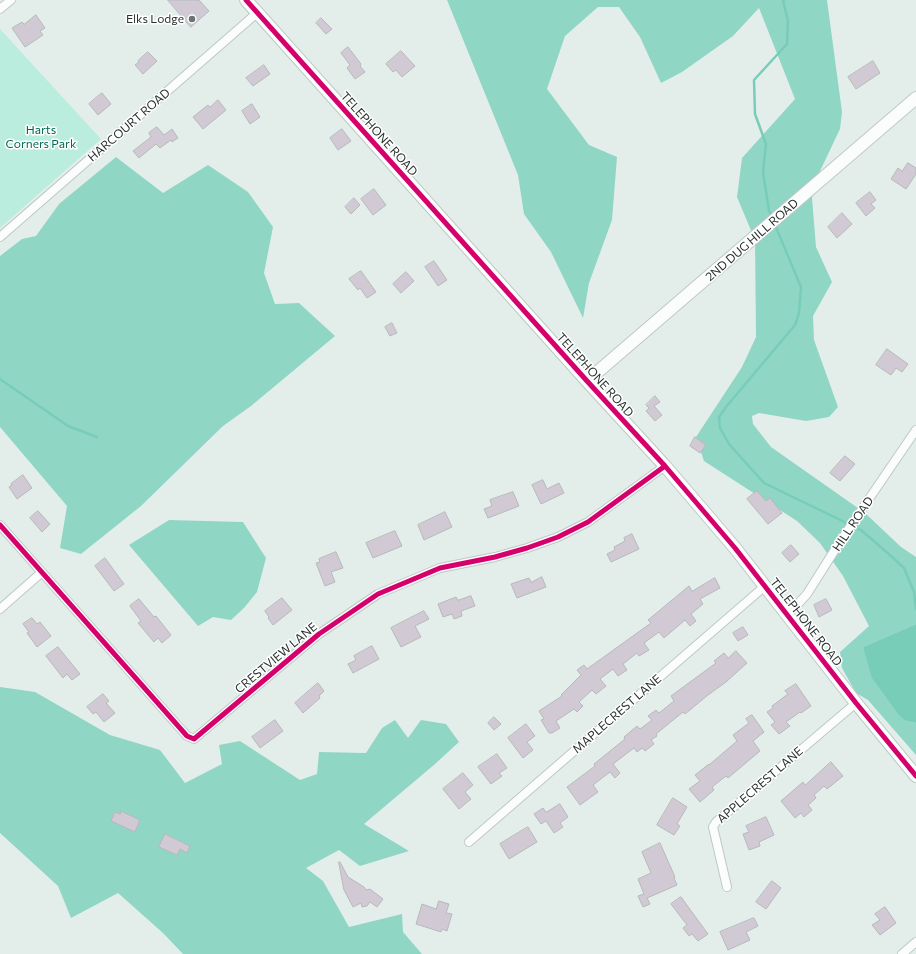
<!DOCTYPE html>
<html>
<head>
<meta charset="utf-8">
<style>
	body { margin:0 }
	canvas { display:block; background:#e3eeeb }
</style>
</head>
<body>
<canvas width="916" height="954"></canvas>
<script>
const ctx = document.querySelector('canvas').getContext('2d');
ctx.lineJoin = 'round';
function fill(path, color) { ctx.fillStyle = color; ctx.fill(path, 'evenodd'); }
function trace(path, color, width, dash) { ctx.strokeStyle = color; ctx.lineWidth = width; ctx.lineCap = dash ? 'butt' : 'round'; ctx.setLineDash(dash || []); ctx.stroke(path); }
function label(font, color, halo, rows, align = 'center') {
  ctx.font = font + ' Commissioner,sans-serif'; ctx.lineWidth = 3; ctx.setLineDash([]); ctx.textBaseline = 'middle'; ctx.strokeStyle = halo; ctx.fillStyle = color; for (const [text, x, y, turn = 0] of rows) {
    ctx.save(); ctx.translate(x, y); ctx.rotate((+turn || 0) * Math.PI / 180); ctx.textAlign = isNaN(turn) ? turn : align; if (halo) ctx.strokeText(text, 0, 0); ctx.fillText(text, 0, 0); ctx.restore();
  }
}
const green = new Path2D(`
	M 0,29 L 101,139 L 0,228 Z`);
const forest = new Path2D(`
	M 447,0 L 827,0 L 842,112 L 840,129 L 820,171 L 812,198 L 816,247 L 832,282 L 813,316 L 814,340 L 838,407 L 829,417 L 806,421 L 759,413 L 752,416 L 753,424 L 771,447 L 865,513 L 901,547 L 916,557 L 916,624 L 863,647 L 906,721 L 916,723 L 916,755 L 868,700 L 856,693 L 842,668 L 840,652 L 869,626 L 843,576 L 820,543 L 797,521 L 704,461 L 696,437 L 742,367 L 756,337 L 755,240 L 737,197 L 742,158 L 795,99 L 759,8 L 733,36 L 682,72 L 661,83 L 640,37 L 619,7 L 598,7 L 565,36 L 547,89 L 589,145 L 617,157 L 612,220 L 589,283 L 583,318 L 551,252 L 524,214 L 518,175 Z
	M 116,157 L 163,193 L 208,165 L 248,192 L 273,227 L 264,273 L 275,304 L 299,303 L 335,336 L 251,406 L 223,426 L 141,506 L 81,554 L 60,548 L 67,506 L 0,427 L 0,256 L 22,239 L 36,236 L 59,204 Z
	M 169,520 L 243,522 L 266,558 L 257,592 L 244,608 L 231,620 L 213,617 L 198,626 L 129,545 Z
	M 0,687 L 35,692 L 110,735 L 160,750 L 185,783 L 222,764 L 219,745 L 240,741 L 300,780 L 317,774 L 319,752 L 366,753 L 382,728 L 395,720 L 408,738 L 421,720 L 446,724 L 459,742 L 435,764 L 364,824 L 409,851 L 360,866 L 339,850 L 306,868 L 323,881 L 349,927 L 402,914 L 403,932 L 422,954 L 183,954 L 163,933 L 118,893 L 71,918 L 58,886 L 0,833 Z`);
const water = new Path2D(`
	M 916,624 L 916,723 L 906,721 L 899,715 L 872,678 L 863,647 Z`);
const stream = new Path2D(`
	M 772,216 L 769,211 L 763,172 L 766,144 L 755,114 L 754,80 L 787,44 L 788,21 L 783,1 L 784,0
	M 775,225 L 801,287 L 799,313 L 795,325 L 726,407 L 719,417 L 720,428 L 729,444 L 764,483 L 861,530 L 890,555 L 904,568 L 914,592 L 916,609
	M 0,379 L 68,426 L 97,437`);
const building = new Path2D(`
	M 168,0 L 199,0 L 209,11 L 191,27 Z
	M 36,15 L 45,28 L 40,31 L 43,35 L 25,47 L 12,28 L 22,22 L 24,24 Z
	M 321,18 L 332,29 L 326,34 L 316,23 Z
	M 348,47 L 361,64 L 360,66 L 365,72 L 355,79 L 347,68 L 350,65 L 341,53 Z
	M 401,51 L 415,66 L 402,77 L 396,70 L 393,72 L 386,64 Z
	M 148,52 L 157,61 L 143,74 L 135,65 L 139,62 L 138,61 Z
	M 873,61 L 880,73 L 856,89 L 848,77 Z
	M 264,65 L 270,74 L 253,86 L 246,78 Z
	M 102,93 L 111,104 L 98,115 L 89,104 Z
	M 218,100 L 226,110 L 203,129 L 193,117 L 208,105 L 210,107 Z
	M 252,104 L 260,117 L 250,124 L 242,111 Z
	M 157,127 L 164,135 L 172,129 L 178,138 L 172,142 L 171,140 L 160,148 L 156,144 L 139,158 L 133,151 L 151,137 L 149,133 Z
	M 342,129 L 351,141 L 338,150 L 330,138 Z
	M 908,163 L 916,168 L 916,174 L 906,189 L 891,179 L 898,168 L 902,171 Z
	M 374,189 L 386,205 L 373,215 L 361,199 Z
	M 870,192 L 876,200 L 871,204 L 875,208 L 866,216 L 856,203 Z
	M 354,198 L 360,205 L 351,214 L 345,207 Z
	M 842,213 L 852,224 L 837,238 L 828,227 Z
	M 434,261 L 447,280 L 438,286 L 425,267 Z
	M 361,271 L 376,292 L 367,298 L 360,288 L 358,290 L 349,279 Z
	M 406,272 L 414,281 L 401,293 L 393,284 Z
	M 392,323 L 397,333 L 390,336 L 385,327 Z
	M 887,349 L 908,364 L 902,372 L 896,368 L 891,375 L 876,365 Z
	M 655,396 L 660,402 L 654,406 L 662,415 L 655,421 L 646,411 L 649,408 L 646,405 Z
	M 695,437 L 706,445 L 700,453 L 690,446 Z
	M 845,456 L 855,464 L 840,481 L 830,473 Z
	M 23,475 L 32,488 L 17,499 L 9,487 L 12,485 L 11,484 Z
	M 543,480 L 547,489 L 559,483 L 564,493 L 541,504 L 532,485 Z
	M 757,491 L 766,501 L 770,498 L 782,513 L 768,524 L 747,499 Z
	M 513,492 L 519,506 L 488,518 L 484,509 L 492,506 L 490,500 Z
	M 38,511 L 50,524 L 42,532 L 30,518 Z
	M 445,512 L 452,527 L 424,540 L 418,525 Z
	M 395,531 L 402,546 L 373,558 L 366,543 Z
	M 632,534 L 639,549 L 611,562 L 607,554 L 615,550 L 614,547 L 625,541 L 624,538 Z
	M 791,545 L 799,554 L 790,562 L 782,553 Z
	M 336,552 L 343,568 L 331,572 L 335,582 L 325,586 L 316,563 L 320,562 L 319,559 Z
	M 105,558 L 124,584 L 114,591 L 95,566 Z
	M 542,577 L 546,587 L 517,598 L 511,584 L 529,578 L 531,582 Z
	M 715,578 L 720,588 L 700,599 L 703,604 L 691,614 L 696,621 L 690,626 L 685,620 L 664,638 L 659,632 L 644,643 L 649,650 L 639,656 L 637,653 L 623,664 L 627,670 L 618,676 L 613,669 L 600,679 L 606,686 L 596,694 L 592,690 L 579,702 L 583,706 L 577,712 L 574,709 L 556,721 L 560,728 L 552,733 L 549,733 L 541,720 L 544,719 L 539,711 L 562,696 L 561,695 L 581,675 L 577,670 L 584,665 L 587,669 L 651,623 L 648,620 L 689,586 L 692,591 Z
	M 471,596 L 475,606 L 461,611 L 462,616 L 454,619 L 452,614 L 443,617 L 438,604 L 456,597 L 458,600 Z
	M 282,598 L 292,610 L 273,625 L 268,618 L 269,617 L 265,611 Z
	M 139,599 L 154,617 L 156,616 L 171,635 L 162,643 L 158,638 L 154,642 L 138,623 L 141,621 L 130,606 Z
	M 826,599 L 832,610 L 819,617 L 814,605 Z
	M 424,611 L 429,619 L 415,626 L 421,637 L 401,647 L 391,628 Z
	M 32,618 L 37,624 L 40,622 L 51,636 L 37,647 L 27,633 L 29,632 L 23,624 Z
	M 743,627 L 748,635 L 738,641 L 733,633 Z
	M 372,646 L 379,659 L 353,673 L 348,664 L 356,660 L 354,656 Z
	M 58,647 L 80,674 L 72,680 L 67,674 L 63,678 L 46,656 Z
	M 736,651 L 747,663 L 726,682 L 708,695 L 685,714 L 683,712 L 656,734 L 657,736 L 651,740 L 654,744 L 645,751 L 642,748 L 637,752 L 634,748 L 613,764 L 620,773 L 615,778 L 610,772 L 593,785 L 598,792 L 580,805 L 567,787 L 595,766 L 594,764 L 625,739 L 624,737 L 637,726 L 640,729 L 652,720 L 648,716 L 656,710 L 659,713 L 674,701 L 671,696 L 716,663 L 714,661 L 724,653 L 728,658 Z
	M 318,683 L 324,691 L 319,696 L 320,698 L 303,713 L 295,703 Z
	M 796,684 L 811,706 L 801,713 L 800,712 L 786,722 L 790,726 L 779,734 L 771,725 L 775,722 L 767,712 L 773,708 L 772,706 L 788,694 L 785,691 Z
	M 103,694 L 109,701 L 106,703 L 115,713 L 104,722 L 96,712 L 93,714 L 87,707 Z
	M 752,715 L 764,732 L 753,741 L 760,751 L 728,778 L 726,776 L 712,787 L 714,790 L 700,802 L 689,789 L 700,781 L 695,775 L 709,764 L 709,765 L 737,741 L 733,735 L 749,723 L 746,719 Z
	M 494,717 L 501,724 L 494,730 L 488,723 Z
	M 275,720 L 283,731 L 260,748 L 252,737 Z
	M 526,724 L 535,736 L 527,742 L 533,750 L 523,758 L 508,738 Z
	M 497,754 L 507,768 L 499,773 L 502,776 L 491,784 L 478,767 Z
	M 831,762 L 843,776 L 827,789 L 824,786 L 814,795 L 816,798 L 808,805 L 812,810 L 804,817 L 801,813 L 795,818 L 781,801 L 803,782 L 805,785 Z
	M 463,773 L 473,785 L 465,792 L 471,799 L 459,809 L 443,789 Z
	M 673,798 L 687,807 L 677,824 L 680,826 L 674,835 L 657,825 Z
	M 560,804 L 568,817 L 560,823 L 563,827 L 554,833 L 546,821 L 541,824 L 534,814 L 543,808 L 546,812 Z
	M 121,811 L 140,820 L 135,832 L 111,821 L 115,812 L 120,814 Z
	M 766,817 L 774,835 L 759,842 L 760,846 L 749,850 L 743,834 L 749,832 L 746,826 Z
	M 528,827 L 537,842 L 509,859 L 500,844 Z
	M 165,834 L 190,846 L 187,853 L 180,849 L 177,855 L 159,847 Z
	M 660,843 L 675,877 L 674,878 L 677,885 L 647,898 L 650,904 L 643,907 L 638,896 L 644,894 L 638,879 L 651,873 L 642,852 Z
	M 339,862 L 340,862 L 348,877 L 364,887 L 366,890 L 370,889 L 383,899 L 377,907 L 370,902 L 367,906 L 362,907 L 361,903 L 353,907 L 344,890 Z
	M 772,881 L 781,888 L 766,909 L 756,902 Z
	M 681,897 L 708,934 L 698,941 L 692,934 L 689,936 L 683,928 L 687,925 L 671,904 Z
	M 439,901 L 449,904 L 446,913 L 452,914 L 447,931 L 442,929 L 441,932 L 416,924 L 422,904 L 436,909 Z
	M 885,907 L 896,923 L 880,935 L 872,925 L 880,920 L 875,914 Z
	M 754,918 L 758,926 L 746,932 L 750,940 L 728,950 L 720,932 Z`);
const street = new Path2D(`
	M 0,9 L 11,0
	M 0,237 L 257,13
	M 0,525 L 187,736 L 194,739 L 319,634 L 378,594 L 440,568 L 495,557 L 527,548 L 558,537 L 588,522 L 665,466
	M 0,609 L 41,573
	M 785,612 L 797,605 L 807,594 L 843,537 L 916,430
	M 469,842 L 765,586
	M 727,887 L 713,827 L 716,822 L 856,703
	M 902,954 L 916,942`);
const secondary = new Path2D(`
	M 246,0 L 587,381 L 665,466 L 735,548 L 856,703 L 916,776
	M 587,381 L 916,98`);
const cycleway = new Path2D(`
	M 246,0 L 587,381 L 665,466 L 735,548 L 856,703 L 916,776
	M 0,525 L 187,736 L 194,739 L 319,634 L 378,594 L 440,568 L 495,557 L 527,548 L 558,537 L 588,522 L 665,466`);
const markers = [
	[192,19,4,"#6b7471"]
];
const poiNames = [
	["Elks Lodge",184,19]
];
const streetNames = [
	["HARCOURT ROAD",129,125,-41],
	["TELEPHONE ROAD",379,134,48],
	["2ND DUG HILL ROAD",752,240,-41],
	["TELEPHONE ROAD",595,375,48],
	["HILL ROAD",853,524,-56],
	["TELEPHONE ROAD",806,622,52],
	["CRESTVIEW LANE",276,658,-40],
	["MAPLECREST LANE",617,714,-41],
	["APPLECREST LANE",760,785,-41]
];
const parkNames = [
	["Harts",41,130],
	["Corners Park",41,144]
];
fill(green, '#bbedde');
fill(forest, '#90d6c4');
fill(water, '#78cdb8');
trace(stream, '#78cdb8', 2.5);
fill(building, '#d1c9d4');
trace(building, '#b6b9ba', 1);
trace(street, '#bfc8c6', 10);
trace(secondary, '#bfc8c6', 14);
trace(street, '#fbfcfc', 8);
trace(secondary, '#fbfcfc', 12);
trace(cycleway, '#d6006c', 5);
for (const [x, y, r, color] of markers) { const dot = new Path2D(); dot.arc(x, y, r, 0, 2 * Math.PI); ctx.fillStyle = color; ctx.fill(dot); trace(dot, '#fff', 1.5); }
label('12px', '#2a322f', '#fff', poiNames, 'right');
label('12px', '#2a322f', '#fff', streetNames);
label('12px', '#036754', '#fff', parkNames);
</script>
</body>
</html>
